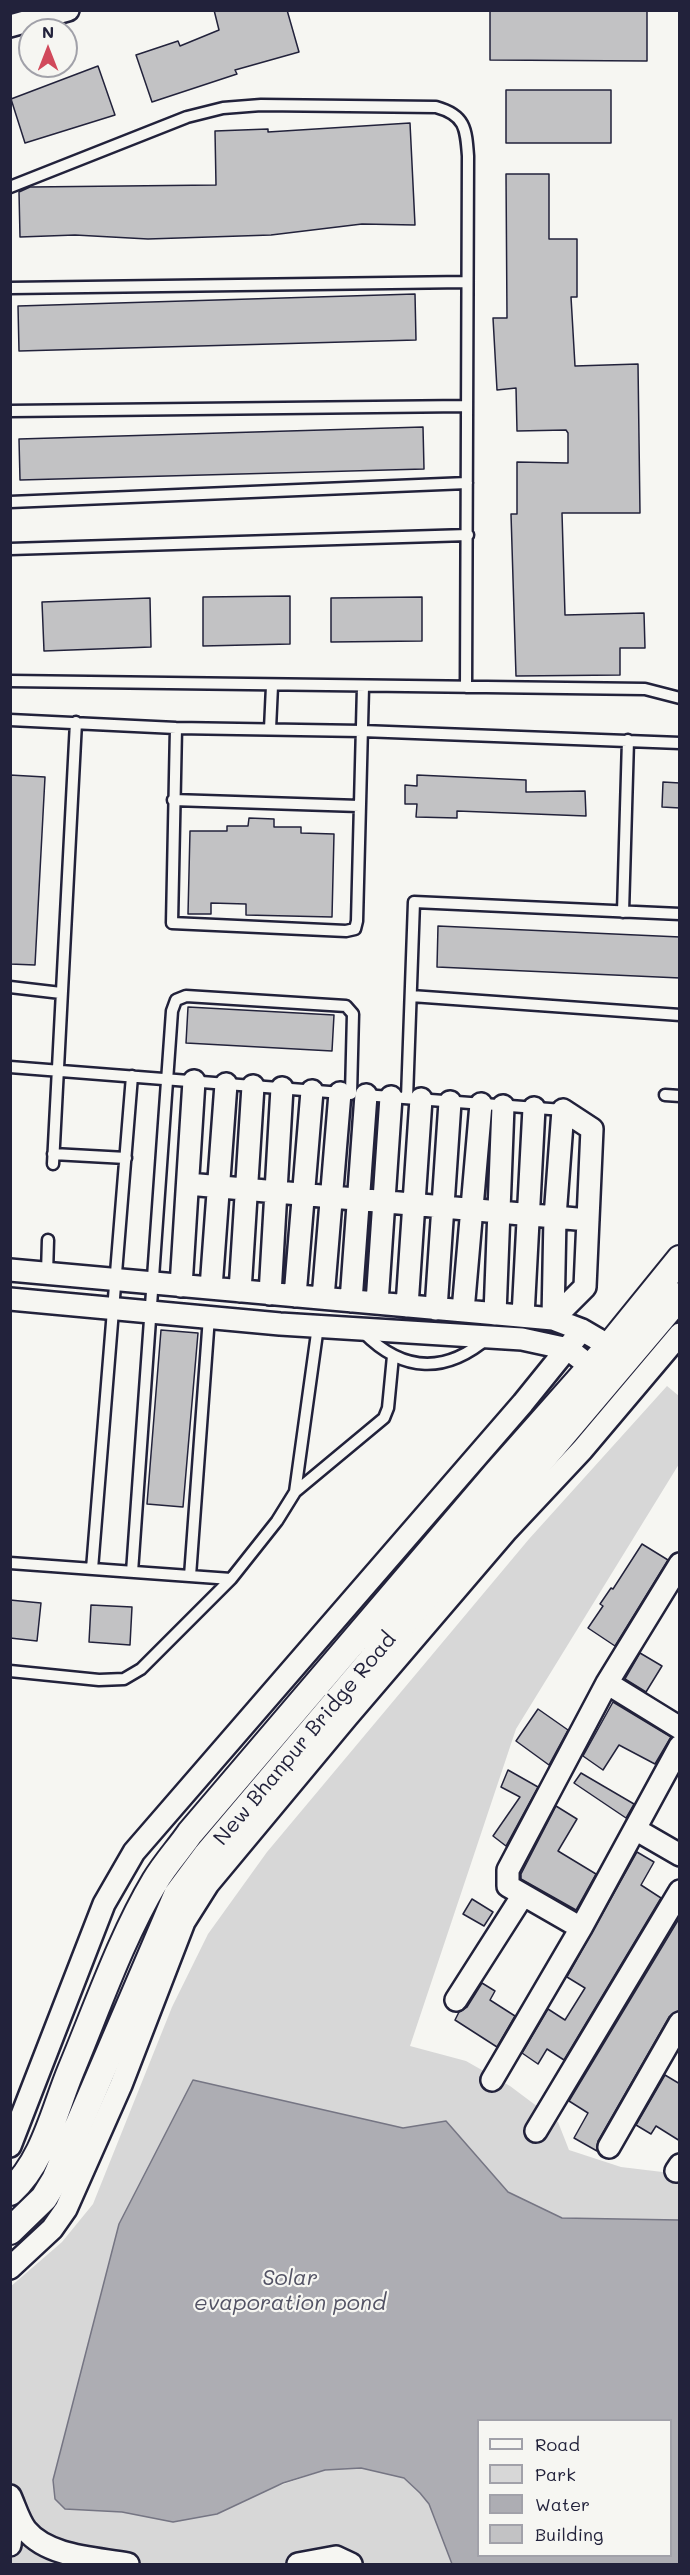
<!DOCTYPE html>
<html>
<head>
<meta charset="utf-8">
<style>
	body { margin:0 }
	#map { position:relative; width:690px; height:2575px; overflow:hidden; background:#f6f6f2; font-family:Mali,sans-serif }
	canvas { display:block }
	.frame { position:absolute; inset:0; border:12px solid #22223b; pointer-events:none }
	.legend { position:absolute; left:477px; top:2419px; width:195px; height:138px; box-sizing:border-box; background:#f6f6f2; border:2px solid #a1a1a9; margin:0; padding:8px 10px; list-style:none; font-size:18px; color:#22223b }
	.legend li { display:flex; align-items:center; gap:12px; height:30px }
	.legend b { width:30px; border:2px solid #a1a1a9 }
	.north { position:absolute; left:18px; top:18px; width:60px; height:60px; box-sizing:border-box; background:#f6f6f2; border:2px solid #a1a1a9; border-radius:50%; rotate:0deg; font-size:16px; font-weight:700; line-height:24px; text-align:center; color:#22223b }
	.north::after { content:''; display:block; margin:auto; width:21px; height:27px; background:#d1495b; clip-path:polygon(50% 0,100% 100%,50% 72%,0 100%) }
</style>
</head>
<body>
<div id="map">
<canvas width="690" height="2575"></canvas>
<div class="frame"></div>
<ul class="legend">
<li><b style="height:8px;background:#f6f6f2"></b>Road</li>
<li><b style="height:16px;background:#d7d7d7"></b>Park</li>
<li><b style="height:16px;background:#adadb3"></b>Water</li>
<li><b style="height:16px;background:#c2c2c4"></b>Building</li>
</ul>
<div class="north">N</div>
</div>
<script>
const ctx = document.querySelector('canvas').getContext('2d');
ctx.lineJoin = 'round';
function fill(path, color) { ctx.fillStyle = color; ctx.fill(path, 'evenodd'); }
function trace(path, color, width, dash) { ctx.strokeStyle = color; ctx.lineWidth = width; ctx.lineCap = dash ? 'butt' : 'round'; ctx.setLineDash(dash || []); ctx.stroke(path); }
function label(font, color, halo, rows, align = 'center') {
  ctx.font = font + ' Mali,sans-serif'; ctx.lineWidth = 4.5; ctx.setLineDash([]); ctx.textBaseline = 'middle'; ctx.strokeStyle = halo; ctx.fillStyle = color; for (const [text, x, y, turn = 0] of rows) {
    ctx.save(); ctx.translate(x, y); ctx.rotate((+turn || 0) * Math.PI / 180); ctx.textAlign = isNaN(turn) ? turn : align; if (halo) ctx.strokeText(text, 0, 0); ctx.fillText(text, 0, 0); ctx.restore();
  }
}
const green = new Path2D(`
	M 667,1386 L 679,1396 L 679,1464 L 516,1729 L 410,2046 L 466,2061 L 510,2086 L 558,2122 L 569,2150 L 621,2167 L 679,2174 L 679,2220 L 562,2218 L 508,2192 L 446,2121 L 403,2129 L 193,2080 L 65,2509 L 122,2512 L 173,2522 L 325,2470 L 361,2468 L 404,2478 L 420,2493 L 429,2504 L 452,2564 L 11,2564 L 10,2287 L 62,2242 L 93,2204 L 172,2007 L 208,1934 L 267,1852 L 529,1539 Z`);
const water = new Path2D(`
	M 193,2080 L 403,2128 L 446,2121 L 508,2192 L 562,2218 L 679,2220 L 679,2564 L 452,2564 L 429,2504 L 420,2493 L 404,2478 L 361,2468 L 325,2470 L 283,2483 L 217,2514 L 173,2522 L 122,2512 L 65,2509 L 55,2499 L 53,2480 L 119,2224 ZM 478,2420 L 670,2420 L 670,2556 L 478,2556 Z`);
const building = new Path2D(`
	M 214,10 L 287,10 L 299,52 L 235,70 L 237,74 L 152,102 L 136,55 L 178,41 L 180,46 L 219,30 Z
	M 490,10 L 647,10 L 647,61 L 490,60 Z
	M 98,66 L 115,115 L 25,143 L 11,99 Z
	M 506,90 L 611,90 L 611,143 L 506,143 Z
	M 410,123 L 415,225 L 362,224 L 271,235 L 148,239 L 75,235 L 20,237 L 19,192 L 30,187 L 216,185 L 215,131 L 268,129 L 268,132 Z
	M 506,174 L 549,174 L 549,239 L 577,239 L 577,297 L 571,297 L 575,366 L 638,364 L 640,513 L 562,513 L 565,615 L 644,613 L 645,648 L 620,648 L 620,675 L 516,676 L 511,514 L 517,514 L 517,462 L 568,463 L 568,433 L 566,430 L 517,431 L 516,388 L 497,390 L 493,318 L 507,318 Z
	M 415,294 L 416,340 L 19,351 L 18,306 Z
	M 423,427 L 424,469 L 20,480 L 19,439 Z
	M 290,596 L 290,644 L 203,646 L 203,597 Z
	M 422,597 L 422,641 L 331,642 L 331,598 Z
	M 150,598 L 151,647 L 44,651 L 42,602 Z
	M 10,775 L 45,777 L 35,965 L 10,964 Z
	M 417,775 L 526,780 L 526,792 L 585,791 L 586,816 L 457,811 L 457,818 L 416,817 L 417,804 L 405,804 L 405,785 L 417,786 Z
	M 663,782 L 680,783 L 680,808 L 662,807 Z
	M 249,818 L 274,819 L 274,827 L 301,827 L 301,833 L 334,834 L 332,917 L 246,915 L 246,904 L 211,903 L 211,914 L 188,914 L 190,831 L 227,831 L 227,826 L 248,826 Z
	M 438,926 L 680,937 L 680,978 L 437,967 Z
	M 188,1007 L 334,1015 L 332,1051 L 186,1043 Z
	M 161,1330 L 198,1333 L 183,1507 L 147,1504 Z
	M 642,1544 L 668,1560 L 615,1646 L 588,1628 L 603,1606 L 600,1604 L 611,1588 L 613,1589 Z
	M 10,1600 L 41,1603 L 37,1641 L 10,1638 Z
	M 91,1605 L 132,1607 L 130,1645 L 89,1642 Z
	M 640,1653 L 662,1666 L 646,1692 L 625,1679 Z
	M 613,1702 L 671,1737 L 655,1764 L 619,1745 L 603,1770 L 583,1756 Z
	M 538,1709 L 568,1730 L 549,1765 L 516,1741 Z
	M 508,1770 L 538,1787 L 506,1846 L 493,1836 L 520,1797 L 501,1787 Z
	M 581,1773 L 634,1804 L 626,1818 L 574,1783 Z
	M 556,1806 L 577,1819 L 558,1851 L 596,1874 L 576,1910 L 521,1879 L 521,1874 Z
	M 637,1852 L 654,1862 L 641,1885 L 661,1898 L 564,2060 L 547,2049 L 538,2064 L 522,2053 L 548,2009 L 565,2020 L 585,1988 L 567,1977 Z
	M 472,1899 L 493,1912 L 484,1926 L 463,1914 Z
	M 680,1917 L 680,2010 L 669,2017 L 598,2141 L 597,2151 L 574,2138 L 588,2113 L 569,2101 Z
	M 482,1983 L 495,1991 L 490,2000 L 515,2016 L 497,2047 L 455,2020 L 459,2012 L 467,2007 Z
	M 665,2075 L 680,2084 L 680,2141 L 656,2126 L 651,2134 L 636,2125 Z`);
const service = new Path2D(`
	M 10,187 L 187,117 L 223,108 L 261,105 L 436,107 C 465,115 466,128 468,156 L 466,687
	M 10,288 L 466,282
	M 10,411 L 466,406
	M 10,502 L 467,483
	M 10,549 L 468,535
	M 10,681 L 645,689 L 680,698
	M 10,720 L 176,728 L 362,731 L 680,743
	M 176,728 L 172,923 L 346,931 L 355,929 L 357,921 L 363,687
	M 270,729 L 272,686
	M 173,800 L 359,806
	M 623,912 L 628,740
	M 10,987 L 61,993
	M 411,996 L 680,1015
	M 10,1067 L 342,1093
	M 364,1095 L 563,1110
	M 665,1095 L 680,1096
	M 407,1098 L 414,902 L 680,914
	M 53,1154 L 126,1158
	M 53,1164 L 76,722
	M 47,1273 L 48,1240
	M 363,1332 C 403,1373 446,1374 489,1337
	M 295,1492 L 384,1418 L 388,1408 L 393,1356
	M 10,1563 L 231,1579
	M 92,1569 L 132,1076
	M 132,1572 L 172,1011 L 176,1000 L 186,996 L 346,1006 L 353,1014 L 351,1094
	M 190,1576 L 209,1317
	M 10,1671 L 99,1680 L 124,1679 L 141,1669 L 231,1579 L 277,1521 L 295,1492 L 318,1326`);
const minor = new Path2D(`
	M 10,26 L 68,10
	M 563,1110 L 592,1129 L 585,1287 L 553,1319 L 555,1217 Z
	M 188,1184 L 588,1220
	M 10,1270 L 553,1319 L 582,1330 L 623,1354
	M 181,1286 L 194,1081
	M 211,1288 L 226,1084
	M 240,1291 L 253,1086
	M 270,1294 L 282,1088
	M 295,1296 L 312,1091
	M 323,1298 L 340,1093
	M 10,1299 L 280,1324 L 522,1339 L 568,1349 L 604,1377
	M 351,1301 L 366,1095
	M 377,1303 L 391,1097
	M 407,1306 L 421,1099
	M 436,1309 L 450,1102
	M 463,1311 L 481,1104
	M 495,1314 L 503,1106
	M 523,1316 L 534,1108
	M 607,1683 L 680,1728
	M 635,1829 L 680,1855
	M 581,1928 L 508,1886 L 508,1870 L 607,1683 L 680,1564
	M 456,2000 L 523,1895
	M 492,2080 L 581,1928 L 680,1746
	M 536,2131 L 680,1891
	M 10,2146 L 104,1904 L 134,1852 L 523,1403 L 582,1330
	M 609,2147 L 680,2023
	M 676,2171 L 680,2165
	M 10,2268 L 52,2229 L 66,2209 L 121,2085 L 184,1922 L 208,1884 L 347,1717 L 507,1530 L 582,1450 L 680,1334
	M 10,2496 C 15,2507 19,2521 26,2530 C 48,2557 96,2558 128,2564
	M 10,2545 L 14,2507
	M 298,2564 L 336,2557 L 351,2564`);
const tertiary = new Path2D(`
	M 10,2192 C 44,2161 54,2111 71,2070 C 97,2008 121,1938 155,1881 C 165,1864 179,1849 190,1833 L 497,1473 L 611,1344 L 680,1259
	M 10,2231 L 44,2198 L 55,2180 L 177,1895 L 206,1856 L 680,1296`);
const streetNames = [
	["New Bhanpur Bridge Road",305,1739,-50]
];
const waterNames = [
	["Solar",290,2278],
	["evaporation pond",290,2303]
];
fill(green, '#d7d7d7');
fill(water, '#adadb3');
trace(water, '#757583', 1.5);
fill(building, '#c2c2c4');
trace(building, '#22223b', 1.5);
trace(service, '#22223b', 15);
trace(minor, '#22223b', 26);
trace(tertiary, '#22223b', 30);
trace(service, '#f6f6f2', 10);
trace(minor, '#f6f6f2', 21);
trace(tertiary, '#f6f6f2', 26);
label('21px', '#22223b', '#f6f6f2', streetNames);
label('italic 22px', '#535365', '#f6f6f2', waterNames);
</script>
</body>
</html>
